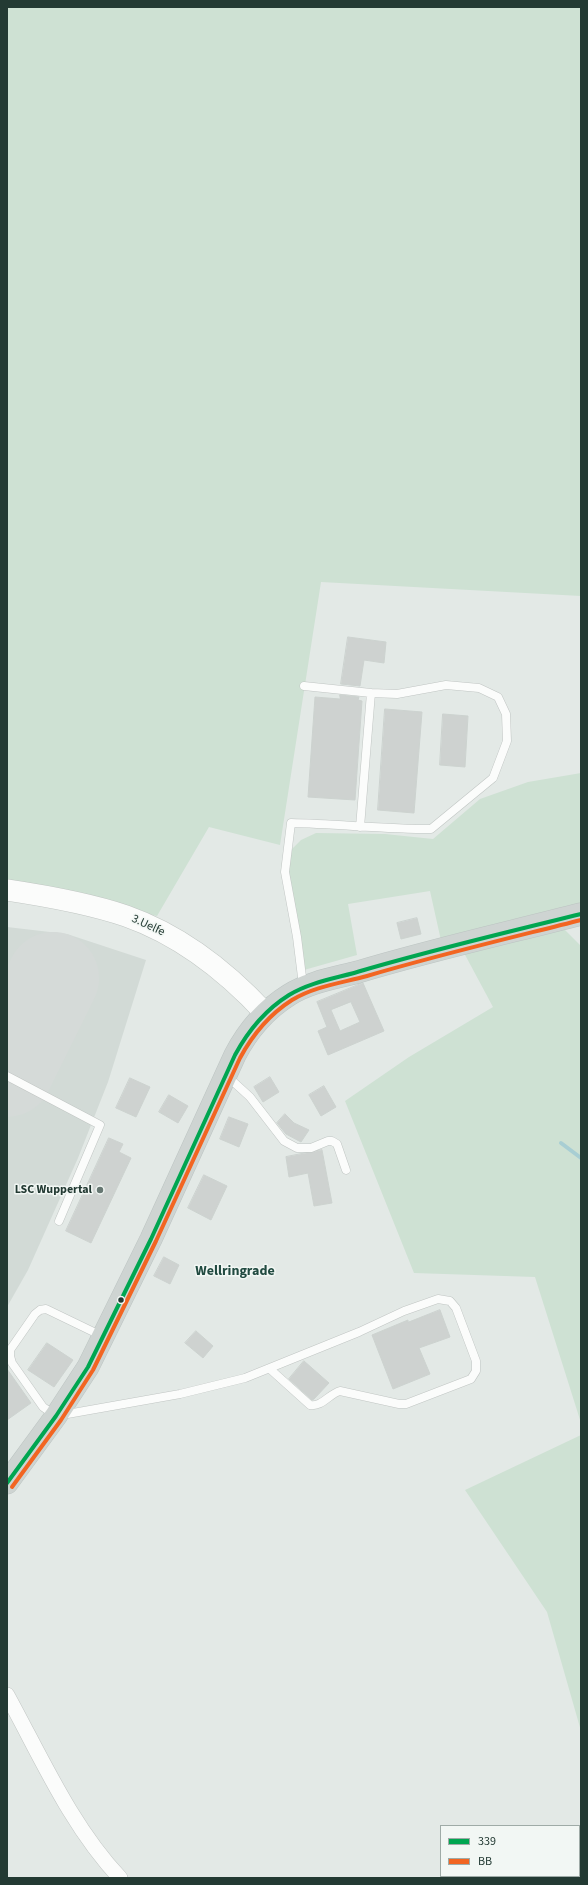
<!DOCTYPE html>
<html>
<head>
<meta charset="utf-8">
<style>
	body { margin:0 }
	#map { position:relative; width:588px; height:1885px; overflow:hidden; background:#e3e9e6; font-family:"Source Sans 3",sans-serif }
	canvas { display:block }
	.frame { position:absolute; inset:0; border:8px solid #233a33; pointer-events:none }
	.legend { position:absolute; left:440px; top:1825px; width:140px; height:52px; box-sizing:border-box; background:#f2f7f4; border:1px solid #9faba7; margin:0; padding:5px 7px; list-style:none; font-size:12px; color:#233a33 }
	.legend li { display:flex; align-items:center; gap:8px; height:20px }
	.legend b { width:20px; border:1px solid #9faba7 }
</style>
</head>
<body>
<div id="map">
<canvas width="588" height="1885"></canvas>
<div class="frame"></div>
<ul class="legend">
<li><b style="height:5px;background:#00a651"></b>339</li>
<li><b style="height:5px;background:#f26522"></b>BB</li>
</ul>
</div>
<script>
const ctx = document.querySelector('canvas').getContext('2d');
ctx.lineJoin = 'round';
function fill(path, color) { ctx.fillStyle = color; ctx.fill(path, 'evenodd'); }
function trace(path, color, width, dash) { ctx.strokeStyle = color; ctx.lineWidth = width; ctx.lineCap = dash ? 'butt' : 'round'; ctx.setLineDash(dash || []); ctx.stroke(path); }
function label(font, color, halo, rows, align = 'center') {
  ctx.font = font + ' "Source Sans 3",sans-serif'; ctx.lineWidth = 3; ctx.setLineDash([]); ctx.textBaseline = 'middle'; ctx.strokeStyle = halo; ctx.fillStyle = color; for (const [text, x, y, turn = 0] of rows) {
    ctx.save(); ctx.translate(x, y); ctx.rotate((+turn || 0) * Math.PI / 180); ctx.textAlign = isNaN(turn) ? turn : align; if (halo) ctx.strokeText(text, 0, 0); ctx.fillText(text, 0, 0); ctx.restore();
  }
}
const built = new Path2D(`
	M 7,927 L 67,934 L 146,960 L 108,1082 L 78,1158 L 28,1270 L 7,1307 Z`);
const green = new Path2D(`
	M 7,7 L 581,7 L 581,596 L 321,582 L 280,845 L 209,827 L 157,916 L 7,882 Z
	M 581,773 L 581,910 L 442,945 L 430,891 L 348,904 L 357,955 L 304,970 L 288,872 L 289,852 L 301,840 L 316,833 L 385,834 L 433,839 L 480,799 L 528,782 Z
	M 561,926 L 581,946 L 581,1423 L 535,1277 L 414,1273 L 345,1101 L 409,1057 L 493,1007 L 463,951 Z
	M 581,1435 L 581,1731 L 547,1612 L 465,1490 Z`);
const stream = new Path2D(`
	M 561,1143 L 581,1158`);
const runway = new Path2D(`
	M 7,1071 L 53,978`);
const building = new Path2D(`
	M 348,637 L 386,642 L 384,663 L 364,660 L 360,686 L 341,684 Z
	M 340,695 L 359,697 L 358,700 L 362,701 L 355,800 L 308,797 L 315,697 L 340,699 Z
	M 385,709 L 422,712 L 414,813 L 378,810 Z
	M 443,714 L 468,716 L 465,767 L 440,765 Z
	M 417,918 L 421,934 L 401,939 L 397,923 Z
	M 363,983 L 384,1031 L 328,1055 L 318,1031 L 327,1027 L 317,1002 ZM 351,1002 L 360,1022 L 340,1031 L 331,1010 Z
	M 270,1077 L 279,1092 L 263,1102 L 254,1087 Z
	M 130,1078 L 150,1087 L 136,1117 L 116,1108 Z
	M 324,1086 L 336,1107 L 321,1116 L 309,1095 Z
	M 169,1095 L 188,1106 L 178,1123 L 159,1112 Z
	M 285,1114 L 294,1123 L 309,1130 L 301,1142 L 286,1134 L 277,1123 Z
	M 229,1117 L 248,1124 L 239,1147 L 220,1139 Z
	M 109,1138 L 123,1144 L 119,1152 L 131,1158 L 91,1243 L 66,1231 Z
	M 322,1150 L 332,1203 L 314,1206 L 308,1173 L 289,1177 L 286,1157 Z
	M 204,1175 L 227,1186 L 211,1220 L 188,1208 Z
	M 164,1257 L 179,1265 L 170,1284 L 154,1276 Z
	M 440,1310 L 450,1337 L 419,1348 L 430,1374 L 393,1389 L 372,1335 L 408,1320 L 408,1322 Z
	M 196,1331 L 213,1346 L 203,1358 L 185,1343 Z
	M 47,1343 L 73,1360 L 54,1387 L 28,1370 Z
	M 304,1361 L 329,1383 L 314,1399 L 312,1400 L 289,1379 Z
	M 7,1369 L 31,1403 L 7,1420 Z`);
const lane = new Path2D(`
	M 304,686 L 371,693
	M 303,985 L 297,937 L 285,872 L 291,823 C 338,824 384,829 431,829 L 493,778 L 507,741 L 506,714 L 498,697 L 479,688 L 446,685 L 397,694 L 371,693 L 360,827
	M 7,1076 L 100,1125 L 59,1221
	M 227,1076 L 250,1097 L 284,1141 L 297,1148 L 311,1148 L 328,1141 L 332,1141 L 337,1144 L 346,1170
	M 102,1336 L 46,1309 L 40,1310 L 35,1314 L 10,1350 L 10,1356 L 12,1363 L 43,1407 L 56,1416 L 180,1394 L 245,1378 L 359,1332 L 404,1311 L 438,1299 L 450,1301 L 456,1308 L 476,1361 L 476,1371 L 471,1379 L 406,1404 L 399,1404 L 340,1391 C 329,1394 322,1407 310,1405 L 270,1369`);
const street = new Path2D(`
	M 7,1695 C 41,1757 71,1826 120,1878`);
const secondary = new Path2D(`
	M 7,890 C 47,896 88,903 126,916 C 180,935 227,972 265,1013`);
const primary = new Path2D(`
	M 7,1483 L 56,1416 L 88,1367 L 151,1239 L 235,1055 C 248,1030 265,1010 289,995 C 309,982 335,978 358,972 C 431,950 507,933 581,914`);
const bus1 = new Path2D(`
	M 7,1483 L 56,1416 L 88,1367 L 151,1239 L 235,1055 C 248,1031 265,1010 289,995 C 312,981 339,978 364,970 C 436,949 508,932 581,914`);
const bus2 = new Path2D(`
	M 12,1487 L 61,1420 L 93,1370 L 156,1241 L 240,1058 C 253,1034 270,1014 292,1000 C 315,986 342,983 367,976 C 438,955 510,938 581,920`);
const markers = [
	[100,1190,4,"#667772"],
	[121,1300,3.5,"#233a33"]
];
const streetNames = [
	["3.Uelfe",148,926,25]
];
const poiNames = [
	["LSC Wuppertal",92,1190]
];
const quarterNames = [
	["Wellringrade",235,1272]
];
fill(built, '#d2dad6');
fill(green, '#cee1d3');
trace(stream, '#a8ced3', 4);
trace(runway, '#d5dad8', 92);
fill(building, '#ced2d0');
trace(building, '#ccd2cf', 1);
trace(lane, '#c0c5c3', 9);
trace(street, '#c0c5c3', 16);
trace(secondary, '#c0c6c3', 22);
trace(primary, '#bcc4c2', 23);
trace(lane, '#fbfcfb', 8);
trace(street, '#fbfcfb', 15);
trace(secondary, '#fbfcfb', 21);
trace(primary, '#ced4d2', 22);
trace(bus1, '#00a651', 4);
trace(bus2, '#f26522', 4);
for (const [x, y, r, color] of markers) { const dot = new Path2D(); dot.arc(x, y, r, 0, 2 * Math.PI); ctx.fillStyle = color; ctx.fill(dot); trace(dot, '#f2f7f4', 1.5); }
label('12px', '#233a33', '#f2f7f4', streetNames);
label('bold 12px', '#233a33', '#f2f7f4', poiNames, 'right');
label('bold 14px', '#214a40', '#f2f7f4', quarterNames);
</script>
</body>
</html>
